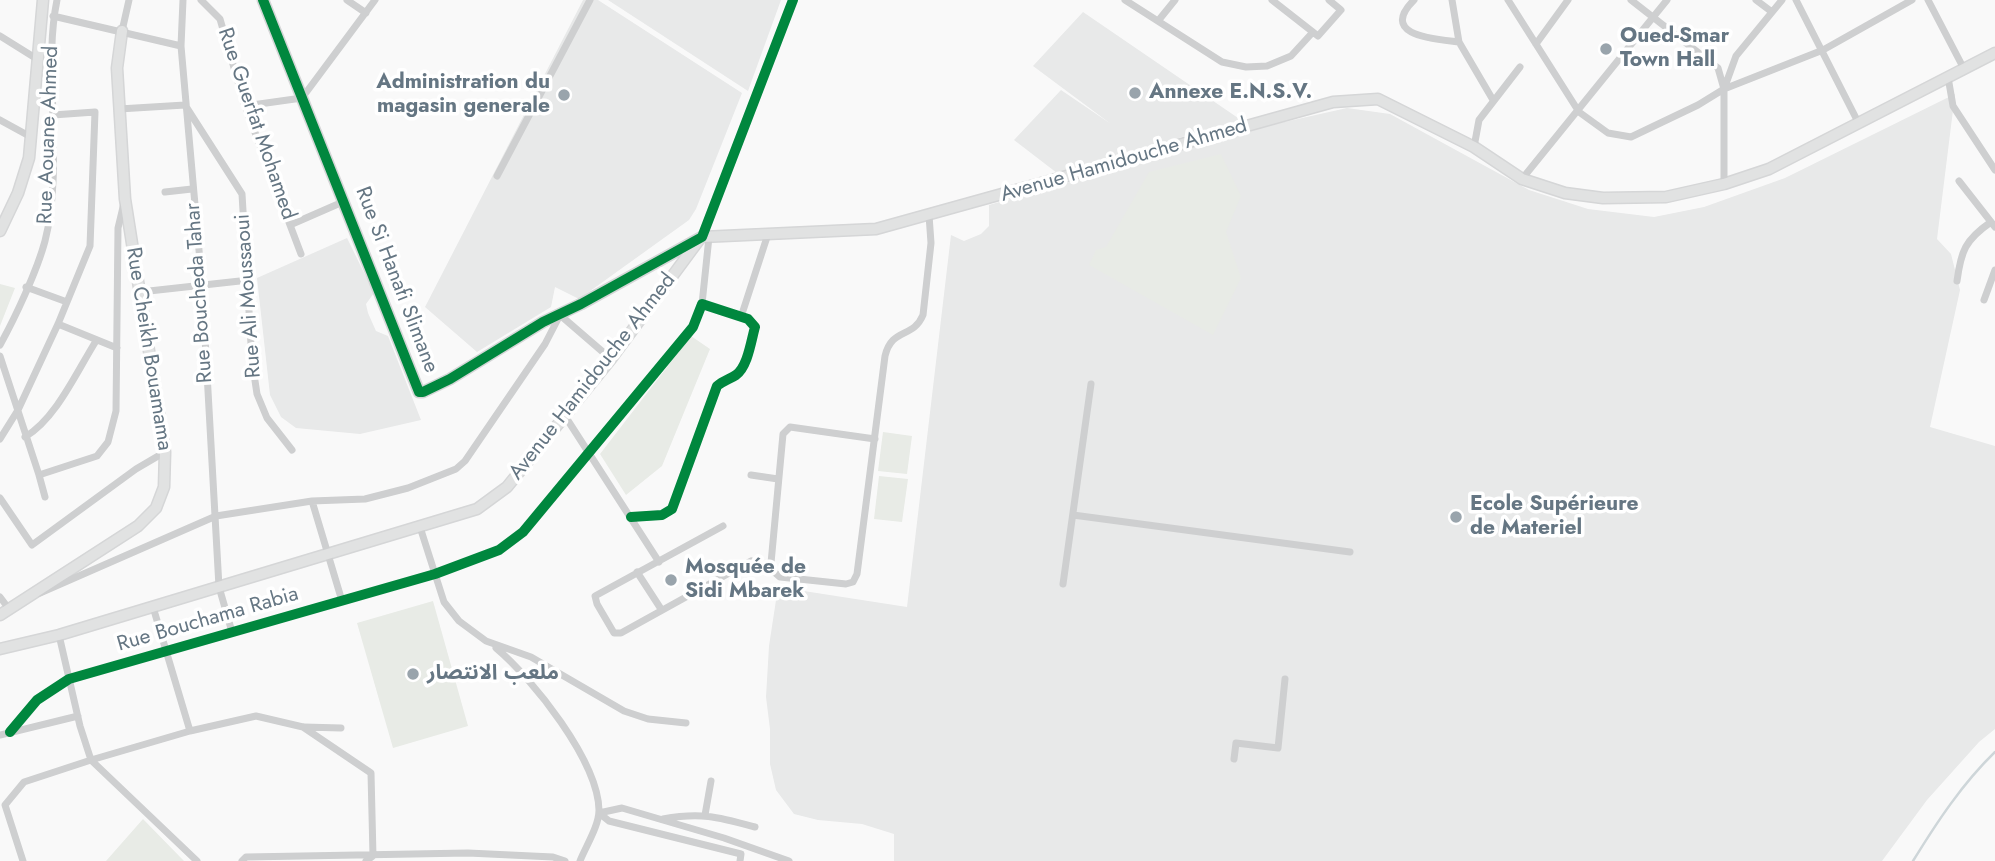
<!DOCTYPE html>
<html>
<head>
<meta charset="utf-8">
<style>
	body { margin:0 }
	canvas { display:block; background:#f9f9f9 }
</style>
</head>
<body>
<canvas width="1995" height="861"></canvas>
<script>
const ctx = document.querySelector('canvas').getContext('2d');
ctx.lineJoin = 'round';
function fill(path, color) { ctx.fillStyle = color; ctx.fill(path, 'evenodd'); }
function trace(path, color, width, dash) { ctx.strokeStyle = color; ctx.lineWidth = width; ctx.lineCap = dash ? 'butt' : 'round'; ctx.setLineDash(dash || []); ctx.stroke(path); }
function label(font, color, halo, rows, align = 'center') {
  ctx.font = font + ' Jost,"Noto Sans Arabic",sans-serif'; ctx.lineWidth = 7; ctx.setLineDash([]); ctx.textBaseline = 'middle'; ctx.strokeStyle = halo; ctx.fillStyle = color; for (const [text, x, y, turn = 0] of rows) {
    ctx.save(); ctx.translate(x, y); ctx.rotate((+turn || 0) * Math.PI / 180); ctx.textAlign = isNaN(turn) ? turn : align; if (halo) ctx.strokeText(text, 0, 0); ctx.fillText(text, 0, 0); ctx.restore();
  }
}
const built = new Path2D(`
	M 583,0 L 598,0 L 742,93 L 696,209 L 689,220 L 579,299 L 555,287 L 551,307 L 477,352 L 425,307 Z
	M 608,0 L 781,0 L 748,91 Z
	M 1083,12 L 1241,120 L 1057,173 L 1014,140 L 1061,90 L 1111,124 L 1033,66 Z
	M 1955,94 L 1937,239 L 1951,254 L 1960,290 L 1930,427 L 1995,446 L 1995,729 L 1979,742 L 1927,800 L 1882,861 L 894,861 L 894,834 L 862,824 L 818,820 L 794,814 L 776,790 L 770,764 L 770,729 L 766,697 L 769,646 L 778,587 L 907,607 L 951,235 L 964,241 L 981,234 L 989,226 L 989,205 L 1271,125 L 1347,108 L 1390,114 L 1529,190 L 1588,209 L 1654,217 L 1704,207 L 1785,178 Z
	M 347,238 L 374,293 L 366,304 L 368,313 L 376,331 L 388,336 L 421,420 L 360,434 L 296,428 L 281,417 L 270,395 L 257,278 Z`);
const green = new Path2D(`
	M 1221,154 L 1241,196 L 1226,232 L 1241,278 L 1213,335 L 1089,265 L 1096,250 L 1106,247 L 1149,172 Z
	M 0,284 L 15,288 L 0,326 Z
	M 691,336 L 710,349 L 662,466 L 626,495 L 600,454 Z
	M 883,432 L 912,436 L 907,474 L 878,471 Z
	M 879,476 L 908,479 L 902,522 L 874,519 Z
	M 433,601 L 468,726 L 393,748 L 357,623 Z
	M 143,819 L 184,861 L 106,861 Z`);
const stream = new Path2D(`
	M 1913,861 C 1937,822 1962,784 1995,752`);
const street = new Path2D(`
	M 183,0 L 181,46 L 202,284 L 219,587 L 232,632
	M 201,0 L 220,19 L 245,106 L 301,254
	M 347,0 L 366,13
	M 1125,0 L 1222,62 L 1246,67 L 1267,66 L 1291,56 L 1313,32
	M 1272,0 L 1318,36 L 1341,10 L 1329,0
	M 1414,0 C 1378,36 1435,39 1459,42
	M 1452,0 L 1459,42 L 1493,100
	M 1508,0 L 1579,112 L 1608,133 L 1631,137 L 1698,105 L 1724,89 L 1736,56 L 1782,0
	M 1631,0 L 1718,68 L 1724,89 L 1724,184
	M 1756,0 L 1772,12
	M 1796,0 L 1858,122
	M 1928,0 L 1964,69
	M 53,16 L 181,46
	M 1158,21 L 1175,0
	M 122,31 L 129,0
	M 0,36 L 37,59
	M 1536,44 L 1568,0
	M 1948,77 L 1953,106 L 1995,170
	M 1724,89 L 1823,50 L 1912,0
	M 245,106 L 302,98 L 375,0
	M 119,109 L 185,105 L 242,194 L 252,361 L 257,394 L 267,418 L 292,450
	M 0,120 L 31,137
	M 1474,147 L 1479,120 L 1520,67
	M 497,176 L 590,0
	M 1522,179 L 1667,0
	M 1959,181 L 1995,227
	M 165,192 L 192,189
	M 290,225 L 345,201
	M 702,237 L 793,0
	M 1957,281 C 1961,251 1965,240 1991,222
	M 26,287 L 67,302
	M 140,292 L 249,280
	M 1984,300 L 1995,270
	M 702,304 L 709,237
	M 741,317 L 768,234
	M 58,324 L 117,348
	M 0,345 C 15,318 37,271 45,241 C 55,202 54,158 53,118 C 52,79 49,39 57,0
	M 0,356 L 39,475 L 97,456 L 108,442 L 116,411 L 118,228 L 124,203
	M 565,416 L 659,562
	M 25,437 C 56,419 77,371 96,341
	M 0,439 L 18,410 L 58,324 L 90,246 L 95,112 L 53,115
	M 875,439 L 790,427 L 783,434 L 771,563 L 773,571 L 780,577 L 846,584 L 853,582 L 857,574 L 885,356 C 892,327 913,339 923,315 L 931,243 L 929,215
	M 39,475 L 45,497
	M 751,475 L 778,479
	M 0,498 L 32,545 L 136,469 L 165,452
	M 312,501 L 342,601
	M 1073,515 L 1350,552
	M 723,526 L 595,596 L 597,604 L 614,633 L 621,633 L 751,561
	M 420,527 L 444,602 L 459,621 L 486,641 L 531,657 L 624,711 L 648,719 L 686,723
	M 637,572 L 661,609
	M 1063,584 L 1091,384
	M 40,593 L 216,516 L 312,501 L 365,499 L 408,488 L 456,469 L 465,461 L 545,344 L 560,315 L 611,359
	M 0,597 L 9,609
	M 153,607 L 190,731
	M 59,635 L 80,726 L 91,760 L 197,861
	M 496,648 C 533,679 598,761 599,810 C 599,826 586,846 580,861
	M 304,727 L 341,728
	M 10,732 L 37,700 L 69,679 L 435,574 L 499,550 L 523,532 L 693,327 L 702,304 L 748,319 L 755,327 C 751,341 748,366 736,375 C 730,379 723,381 717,386 L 672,509 L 662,515 L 631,517
	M 0,735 L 78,716
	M 1234,759 L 1236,743 L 1278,748 L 1285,679
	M 599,813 L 622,808 L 724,838 L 789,861
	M 599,813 L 609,821 L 741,854 L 740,861
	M 705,815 L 711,781
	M 663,819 C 701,812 718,817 755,827
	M 23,861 L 5,805 L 24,782 L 91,760 L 190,731 L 256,716 L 303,727 L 371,773 L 373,856 L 366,861
	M 242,861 L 246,857 L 468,853 L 553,857 L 565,861`);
const secondary = new Path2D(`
	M 263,0 L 419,392 L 423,392 L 450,379 L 543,322 L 581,304 L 702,237 L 876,229 L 1333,102 L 1378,99 L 1474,147 L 1522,179 L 1565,193 L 1603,198 L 1666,197 L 1724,184 L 1769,169 L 1995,53
	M 0,231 L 18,193 L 29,158 L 43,0
	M 0,615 L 138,526 L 156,508 L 164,487 L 165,452 L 125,199 L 117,68 L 122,31
	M 0,649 L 59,635 L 477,509 L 507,487 L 611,359 L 699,240`);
const cycleway = new Path2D(`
	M 263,0 L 419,392 L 423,392 L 450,379 L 543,322 L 581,304 L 702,237 L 793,0
	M 10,732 L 37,700 L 69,679 L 435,574 L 499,550 L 523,532 L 693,327 L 702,304 L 748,319 L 755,327 C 751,341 748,366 736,375 C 730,379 723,381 717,386 L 672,509 L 662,515 L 631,517`);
const markers = [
	[1606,49,7,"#99a4ac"],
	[1135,93,7,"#99a4ac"],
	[564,95,7,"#99a4ac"],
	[1456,517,7,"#99a4ac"],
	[671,580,7,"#99a4ac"],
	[413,674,7,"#99a4ac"]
];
const poiNames = [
	["Oued-Smar",1620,37],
	["Town Hall",1620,61],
	["Administration du",550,83,"right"],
	["magasin generale",550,107,"right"],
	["Annexe E.N.S.V.",1149,93],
	["Ecole Supérieure",1470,505],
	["de Materiel",1470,529],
	["Mosquée de",685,568],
	["Sidi Mbarek",685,592],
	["ملعب الانتصار",427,674]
];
const streetNames = [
	["Rue Guerfat Mohamed",256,124,71],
	["Rue Aouane Ahmed",49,135,-88],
	["Avenue Hamidouche Ahmed",1124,161,-16],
	["Rue Si Hanafi Slimane",396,280,69],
	["Rue Boucheda Tahar",200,293,-94],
	["Rue Ali Moussaoui",249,296,-94],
	["Rue Cheikh Bouamama",148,349,81],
	["Avenue Hamidouche Ahmed",593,377,-52],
	["Rue Bouchama Rabia",208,620,-16]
];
fill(built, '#e8e9e9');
fill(green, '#e8ebe6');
trace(stream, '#ced6d9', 2.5);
trace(secondary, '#d5d6d7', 13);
trace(street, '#cecfd0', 7);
trace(secondary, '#e1e2e2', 10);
trace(cycleway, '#00873e', 10);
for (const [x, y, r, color] of markers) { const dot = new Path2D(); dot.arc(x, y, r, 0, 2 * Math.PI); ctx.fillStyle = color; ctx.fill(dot); trace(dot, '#fff', 2.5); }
label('bold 21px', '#657683', '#fff', poiNames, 'left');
label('21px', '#657683', '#fff', streetNames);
</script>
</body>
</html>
